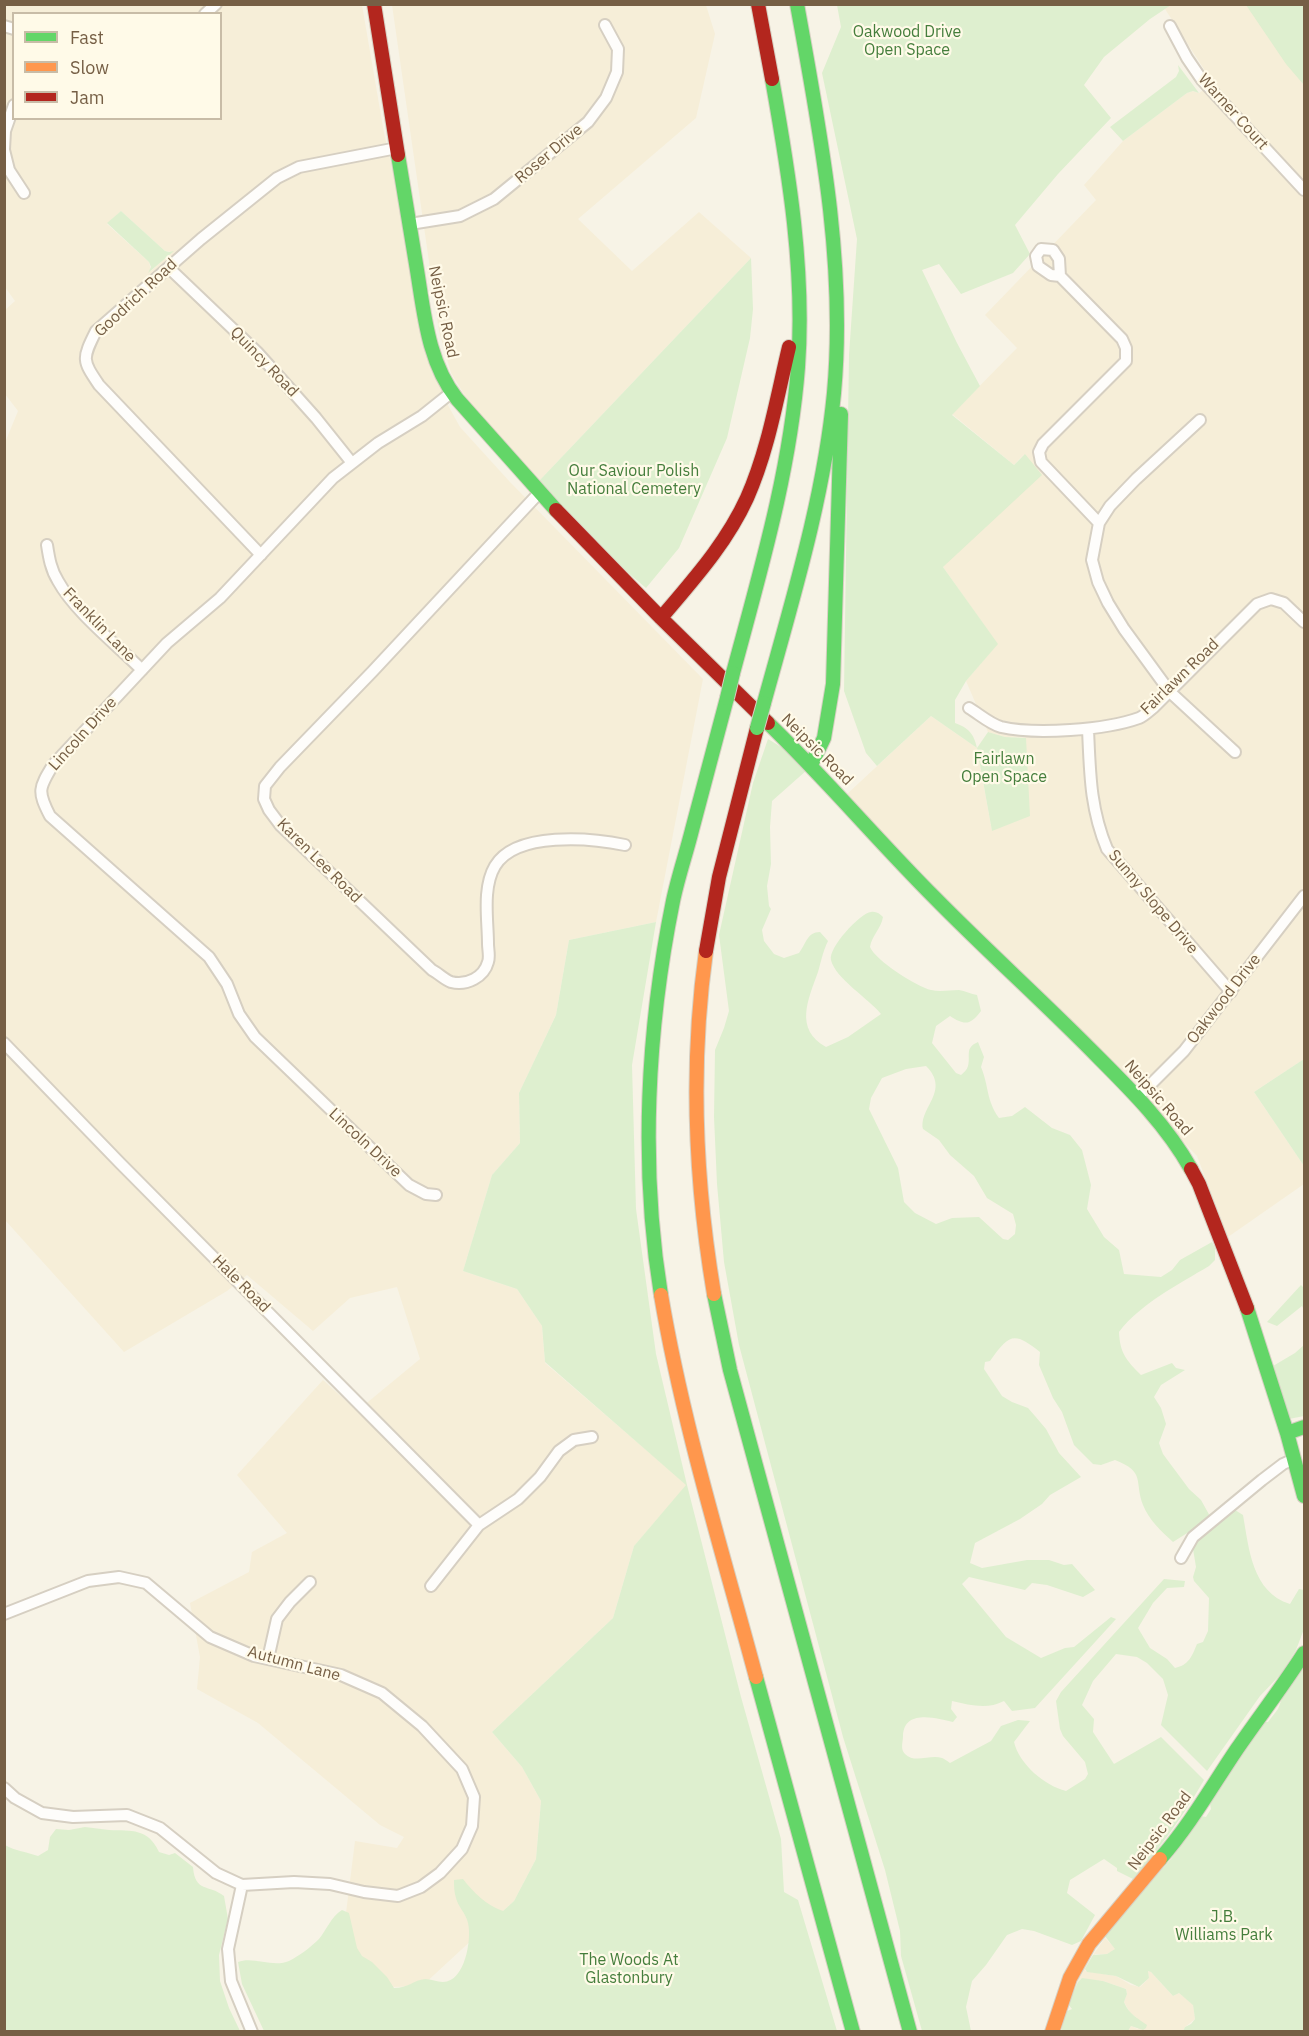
<!DOCTYPE html>
<html>
<head>
<meta charset="utf-8">
<style>
	body { margin:0 }
	#map { position:relative; width:1309px; height:2036px; overflow:hidden; background:#f7f3e6; font-family:"IBM Plex Sans",sans-serif }
	canvas { display:block }
	.frame { position:absolute; inset:0; border:6px solid #765f45; pointer-events:none }
	.legend { position:absolute; left:12px; top:12px; width:210px; height:108px; box-sizing:border-box; background:#fffae8; border:2px solid #c8bca7; margin:0; padding:8px 10px; list-style:none; font-size:18px; color:#765f45 }
	.legend li { display:flex; align-items:center; gap:12px; height:30px }
	.legend b { width:30px; border:2px solid #c8bca7 }
</style>
</head>
<body>
<div id="map">
<canvas width="1309" height="2036"></canvas>
<div class="frame"></div>
<ul class="legend">
<li><b style="height:8px;background:#63d668"></b>Fast</li>
<li><b style="height:8px;background:#ff974d"></b>Slow</li>
<li><b style="height:8px;background:#b3261e"></b>Jam</li>
</ul>
</div>
<script>
const ctx = document.querySelector('canvas').getContext('2d');
ctx.lineJoin = 'round';
function fill(path, color) { ctx.fillStyle = color; ctx.fill(path, 'evenodd'); }
function trace(path, color, width, dash) { ctx.strokeStyle = color; ctx.lineWidth = width; ctx.lineCap = dash ? 'butt' : 'round'; ctx.setLineDash(dash || []); ctx.stroke(path); }
function label(font, color, halo, rows, align = 'center') {
  ctx.font = font + ' "IBM Plex Sans",sans-serif'; ctx.lineWidth = 4.5; ctx.setLineDash([]); ctx.textBaseline = 'middle'; ctx.strokeStyle = halo; ctx.fillStyle = color; for (const [text, x, y, turn = 0] of rows) {
    ctx.save(); ctx.translate(x, y); ctx.rotate((+turn || 0) * Math.PI / 180); ctx.textAlign = isNaN(turn) ? turn : align; if (halo) ctx.strokeText(text, 0, 0); ctx.fillText(text, 0, 0); ctx.restore();
  }
}
const residential = new Path2D(`
	M 1171,4 L 1269,5 L 1304,46 L 1304,1059 L 1254,1092 L 1304,1166 L 1304,1184 L 1228,1237 L 1197,1156 L 846,795 L 931,716 L 977,748 L 992,831 L 1026,738 L 1005,737 L 988,732 L 966,681 L 997,644 L 943,567 L 1024,454 L 1014,465 L 952,414 L 1017,348 L 985,315 L 1096,200 L 1084,185 L 1123,141 L 1187,93 L 1193,91 L 1199,93 L 1213,83 L 1165,9 Z
	M 5,5 L 362,5 L 384,133 L 444,398 L 460,427 L 510,482 L 703,679 L 656,922 L 569,940 L 556,1015 L 519,1093 L 520,1143 L 492,1175 L 463,1271 L 517,1289 L 542,1326 L 545,1363 L 687,1485 L 634,1546 L 613,1618 L 492,1732 L 522,1767 L 541,1801 L 536,1859 L 514,1901 L 422,1986 L 391,1987 L 355,1963 L 346,1913 L 355,1841 L 397,1848 L 404,1837 L 380,1825 L 258,1723 L 197,1689 L 200,1657 L 190,1603 L 249,1572 L 252,1552 L 287,1533 L 237,1475 L 323,1380 L 357,1411 L 420,1359 L 397,1287 L 350,1298 L 313,1331 L 247,1275 L 227,1291 L 124,1352 L 5,1220 L 4,445 L 18,411 L 5,394 L 5,310 L 15,301 L 5,287 ZM 14,14 L 220,14 L 220,118 L 14,118 ZM 121,211 L 165,251 L 172,252 L 151,271 L 149,262 L 107,224 Z
	M 392,5 L 706,5 L 715,34 L 696,118 L 578,219 L 632,271 L 699,212 L 751,258 L 539,481 L 470,404 L 451,373 L 439,331 Z
	M 1105,1938 L 1116,1949 L 1107,1954 L 1095,1954 L 1085,1971 L 1116,1976 L 1131,1985 L 1140,1987 L 1149,1978 L 1148,1971 L 1151,1972 L 1173,1996 L 1179,1993 L 1193,2004 L 1195,2019 L 1185,2027 L 1183,2031 L 1128,2031 L 1131,2026 L 1138,2029 L 1137,2018 L 1130,2013 L 1124,2002 L 1127,1994 L 1126,1989 L 1103,1981 L 1080,1979 L 1068,2004 L 1082,1971 Z`);
const green = new Path2D(`
	M 837,5 L 1171,5 L 1150,19 L 1104,57 L 1084,85 L 1111,118 L 1058,174 L 1015,225 L 1030,254 L 1013,273 L 961,294 L 939,264 L 922,270 L 957,343 L 980,386 L 952,415 L 1014,465 L 1025,454 L 1042,475 L 943,567 L 998,644 L 966,681 L 955,700 L 955,723 C 969,728 974,734 977,748 L 988,732 L 1005,737 L 1026,738 L 1030,816 L 992,831 L 977,748 L 931,716 L 877,766 L 866,753 L 844,691 L 849,355 L 857,239 L 822,73 L 841,27 Z
	M 1246,5 L 1304,5 L 1304,85 L 1286,64 Z
	M 1178,65 L 1199,93 L 1193,91 L 1187,93 L 1123,141 L 1110,127 L 1176,77 L 1179,71 Z
	M 121,211 L 165,251 L 169,252 L 174,251 L 148,273 L 151,267 L 149,262 L 107,223 Z
	M 751,258 L 753,309 L 750,338 L 727,438 L 679,548 L 646,588 C 607,556 572,519 539,481 Z
	M 768,739 L 786,750 L 807,770 L 772,801 L 770,827 L 771,864 L 767,886 L 769,906 L 771,909 L 762,930 L 764,941 L 774,954 L 784,958 L 799,953 C 806,944 807,932 820,932 L 828,941 C 823,951 821,962 818,972 C 808,1000 794,1029 826,1047 L 848,1037 L 881,1014 C 869,999 835,978 831,960 C 828,948 860,913 871,912 C 876,911 880,914 883,917 C 881,929 872,935 870,947 C 875,960 917,987 931,990 C 941,992 949,990 959,990 C 965,991 971,994 977,995 L 981,1011 C 970,1026 964,1025 950,1016 L 936,1026 L 932,1043 L 956,1073 L 961,1075 C 964,1072 967,1070 968,1066 C 971,1056 964,1048 978,1042 L 984,1057 L 981,1067 C 989,1086 986,1100 999,1118 L 1012,1116 L 1025,1107 L 1052,1128 L 1070,1135 L 1082,1150 L 1091,1185 L 1087,1209 L 1104,1237 L 1119,1250 L 1124,1274 L 1161,1277 L 1172,1270 L 1180,1260 L 1212,1242 L 1215,1248 L 1215,1260 L 1209,1266 C 1179,1284 1140,1304 1119,1332 C 1120,1353 1126,1360 1141,1375 L 1172,1363 L 1176,1368 L 1185,1370 L 1161,1385 L 1154,1397 L 1161,1408 L 1166,1424 L 1159,1443 L 1163,1454 L 1189,1489 L 1201,1500 L 1211,1518 L 1173,1542 C 1161,1531 1149,1520 1143,1505 C 1134,1481 1146,1472 1115,1460 L 1101,1465 L 1093,1464 L 1074,1445 L 1062,1412 L 1053,1398 L 1039,1365 L 1040,1352 C 1014,1331 1009,1334 990,1361 L 985,1362 L 984,1369 L 1002,1396 L 1012,1402 L 1028,1408 L 1035,1416 L 1046,1429 L 1059,1453 L 1081,1477 L 1050,1495 L 1042,1504 L 1020,1519 L 975,1543 L 970,1563 L 982,1568 L 1027,1560 L 1049,1560 L 1064,1565 L 1072,1564 L 1095,1590 L 1083,1597 L 1047,1585 L 1032,1583 L 1025,1590 L 969,1577 L 962,1584 L 1006,1637 L 1041,1658 L 1065,1648 L 1074,1647 L 1111,1617 L 1116,1619 L 1035,1708 L 1012,1711 L 1004,1701 C 987,1710 970,1705 952,1701 L 951,1709 L 957,1717 L 953,1722 C 936,1718 904,1709 903,1736 C 903,1742 900,1749 905,1754 C 915,1764 930,1754 942,1758 C 945,1759 947,1761 950,1763 L 991,1741 L 1001,1726 L 1018,1720 L 1030,1721 L 1014,1742 C 1019,1764 1045,1786 1066,1791 L 1085,1779 L 1088,1774 L 1085,1762 L 1063,1736 L 1060,1729 L 1056,1701 L 1061,1692 L 1164,1579 L 1185,1581 L 1184,1587 L 1167,1588 L 1153,1603 L 1138,1628 L 1150,1648 L 1167,1659 L 1175,1668 C 1189,1665 1192,1656 1197,1644 L 1203,1642 L 1208,1631 L 1209,1598 L 1194,1581 L 1193,1577 L 1196,1567 L 1193,1549 L 1195,1543 L 1208,1529 L 1235,1510 L 1243,1515 C 1249,1549 1252,1592 1290,1604 L 1299,1589 L 1304,1590 L 1304,1629 L 1296,1650 L 1281,1674 L 1260,1696 L 1207,1771 L 1161,1725 L 1168,1695 L 1163,1679 L 1147,1663 L 1137,1657 L 1116,1654 L 1093,1681 L 1082,1705 L 1094,1719 L 1093,1732 L 1114,1764 L 1161,1737 L 1204,1780 C 1182,1818 1162,1845 1133,1879 L 1117,1871 L 1117,1868 L 1104,1859 L 1070,1880 L 1067,1893 L 1095,1915 L 1081,1941 L 1072,1945 L 1034,1931 L 1022,1929 L 1007,1935 L 986,1965 L 972,1981 L 966,2007 L 971,2031 L 922,2031 L 901,1956 L 900,1931 L 885,1870 L 843,1737 L 739,1345 L 724,1262 L 717,1184 L 714,1117 L 715,1050 L 724,1028 L 729,1011 L 719,935 L 753,783 ZM 926,1066 C 951,1091 919,1107 923,1129 L 939,1140 L 950,1155 L 974,1176 L 987,1198 L 1013,1214 L 1016,1225 L 1015,1234 L 1008,1240 L 1003,1239 L 979,1217 L 952,1218 L 936,1224 L 915,1213 L 904,1202 L 898,1168 L 869,1109 L 871,1098 L 882,1078 L 906,1069 Z
	M 656,922 L 632,1065 L 636,1209 L 656,1354 L 687,1485 L 741,1697 L 781,1839 L 784,1892 L 798,1900 L 837,2031 L 264,2031 L 242,1984 L 238,1962 C 253,1956 273,1968 289,1961 C 299,1956 311,1947 319,1939 C 327,1929 331,1917 342,1910 L 349,1913 L 357,1948 L 362,1956 L 372,1962 L 387,1977 L 394,1988 C 408,1988 414,1980 425,1979 C 431,1979 437,1982 443,1982 C 465,1982 472,1939 468,1923 C 466,1913 458,1907 456,1898 C 454,1892 454,1886 454,1880 L 463,1879 C 474,1893 486,1905 503,1911 L 514,1901 L 536,1859 L 541,1801 L 522,1767 L 492,1732 L 613,1618 L 634,1546 L 686,1485 L 545,1362 L 542,1326 L 517,1289 L 463,1271 L 492,1175 L 520,1143 L 519,1093 L 556,1015 L 569,940 Z
	M 1304,1059 L 1304,1166 L 1254,1092 Z
	M 1301,1285 L 1304,1288 L 1304,1310 L 1302,1306 L 1277,1326 L 1267,1322 Z
	M 1304,1345 L 1304,1416 L 1289,1419 L 1273,1366 L 1295,1353 Z
	M 1304,1664 L 1304,2031 L 1183,2031 L 1185,2027 L 1191,2024 L 1195,2019 L 1193,2005 L 1179,1993 L 1173,1996 L 1151,1972 L 1148,1971 L 1149,1978 L 1139,1987 L 1116,1976 L 1087,1972 L 1085,1969 L 1093,1955 L 1107,1954 L 1115,1949 L 1104,1935 L 1171,1859 L 1201,1816 L 1206,1817 L 1211,1809 L 1210,1804 L 1226,1776 L 1264,1722 L 1268,1722 L 1278,1709 L 1284,1693 Z
	M 85,1827 C 93,1828 101,1829 109,1830 C 132,1831 148,1828 159,1852 L 169,1855 L 175,1853 L 193,1867 C 195,1893 209,1884 224,1896 L 228,1919 L 219,1955 L 220,1981 L 229,2008 L 240,2031 L 5,2031 L 5,1845 C 15,1851 27,1852 38,1856 L 48,1850 L 50,1837 L 56,1829 L 69,1830 Z
	M 1082,1978 L 1103,1981 L 1126,1989 L 1127,1994 L 1124,2002 C 1128,2013 1137,2018 1147,2025 L 1146,2028 L 1143,2030 L 1131,2026 L 1128,2031 L 1061,2032 L 1065,2012 L 1072,2009 L 1068,2004 L 1078,1982 Z`);
const street = new Path2D(`
	M 205,14 L 216,4
	M 4,26 L 14,29
	M 1170,26 L 1187,58 L 1202,80 L 1304,190
	M 4,149 L 5,131 L 14,105
	M 4,150 L 9,170 L 24,193
	M 410,224 L 460,216 L 494,199 L 588,122 L 606,98 L 617,72 L 618,49 L 605,25
	M 169,268 L 257,352 L 316,418 L 352,463
	M 1060,276 L 1051,275 L 1038,266 L 1036,256 L 1041,249 L 1053,250 L 1059,259 L 1060,276 L 1122,339 L 1126,348 L 1126,361 L 1043,444 L 1039,452 L 1041,462 L 1099,523
	M 1200,420 L 1136,479 L 1110,506 L 1099,523 L 1092,560 L 1098,582 L 1108,603 L 1124,629 L 1170,692 L 1235,752
	M 539,493 L 372,672 L 280,767 L 265,786 L 264,799 L 269,810 L 281,826 L 432,970 C 438,973 445,980 451,982 C 467,986 484,977 488,962 C 490,957 488,949 488,944 C 488,920 482,888 495,866 C 516,831 591,838 625,845
	M 47,545 C 49,558 51,570 58,581 C 75,612 116,644 142,670
	M 261,555 L 99,385 C 82,360 82,359 96,331 L 201,239 L 277,178 L 299,167 L 397,148
	M 969,708 C 979,714 990,724 1001,727 C 1035,735 1106,730 1139,718 C 1144,716 1149,711 1154,707 L 1257,604 L 1271,599 L 1284,603 L 1304,622
	M 1088,729 C 1090,773 1090,808 1107,849 L 1231,992
	M 4,1043 L 120,1163 L 479,1525
	M 1138,1097 L 1184,1051 L 1304,896
	M 436,1195 L 426,1194 L 409,1185 L 255,1037 L 239,1014 L 227,984 L 209,957 L 50,816 C 37,791 39,788 53,765 L 167,643 L 220,598 L 333,478 L 378,443 L 422,416 L 452,392
	M 1181,1558 L 1193,1537 L 1262,1480 L 1283,1464 L 1294,1459
	M 431,1586 L 479,1525 L 518,1499 L 540,1477 L 559,1451 L 574,1440 L 592,1437
	M 4,1614 L 88,1581 L 119,1577 L 146,1583 L 210,1637 L 254,1656 L 341,1675 L 382,1693 L 422,1726 L 462,1769 L 474,1797 L 472,1826 L 462,1849 L 440,1873 L 421,1887 L 398,1896 L 364,1892 L 330,1884 L 294,1882 L 242,1885 L 216,1873 L 160,1828 L 127,1815 L 73,1817 L 42,1813 L 15,1798 L 4,1788
	M 268,1659 L 277,1619 L 290,1602 L 310,1582
	M 242,1885 L 228,1949 L 231,1981 L 252,2032`);
const fast = new Path2D(`
	M 398,155 C 404,192 410,228 416,264 C 424,311 427,361 457,399 L 556,510
	M 733,673 C 760,572 790,472 798,367 C 805,271 789,174 772,79
	M 764,703 C 792,601 824,498 834,393 C 846,262 820,132 797,4
	M 768,723 C 826,779 878,841 935,898 C 988,952 1045,1003 1098,1057 C 1132,1091 1167,1126 1191,1169
	M 811,765 L 824,738 L 833,684 L 841,414
	M 714,1294 L 730,1370 L 910,2032
	M 661,1295 C 640,1166 647,1029 673,901 C 678,877 686,854 692,830 C 704,786 715,742 727,698
	M 1247,1308 L 1287,1433 L 1304,1496
	M 1287,1433 L 1304,1427
	M 756,1677 L 853,2032
	M 1160,1859 C 1190,1825 1212,1786 1237,1749 C 1259,1717 1283,1686 1304,1653`);
const slow = new Path2D(`
	M 706,951 C 690,1066 695,1181 714,1294
	M 661,1295 C 683,1425 722,1550 756,1677
	M 1052,2032 L 1070,1978 L 1089,1944 L 1160,1859`);
const jam = new Path2D(`
	M 374,4 L 398,155
	M 758,4 L 772,79
	M 556,510 L 661,618 L 768,723
	M 661,618 C 693,580 726,544 747,498 C 768,451 777,397 789,347
	M 706,951 L 719,877 L 757,728
	M 1191,1169 L 1199,1184 L 1247,1308`);
const fastBridge = new Path2D(`
	M 727,698 L 733,673
	M 757,728 L 764,703`);
const parkNames = [
	["Oakwood Drive",907,32],
	["Open Space",907,50],
	["Our Saviour Polish",634,471],
	["National Cemetery",634,489],
	["Fairlawn",1004,759],
	["Open Space",1004,777],
	["J.B.",1224,1917],
	["Williams Park",1224,1935],
	["The Woods At",629,1960],
	["Glastonbury",629,1978]
];
const streetNames = [
	["Warner Court",1233,112,48],
	["Roser Drive",549,154,-40],
	["Goodrich Road",136,298,-43],
	["Neipsic Road",443,312,78],
	["Quincy Road",264,362,46],
	["Franklin Lane",99,625,46],
	["Fairlawn Road",1180,677,-44],
	["Lincoln Drive",83,734,-48],
	["Neipsic Road",817,750,45],
	["Karen Lee Road",319,861,45],
	["Sunny Slope Drive",1153,902,50],
	["Oakwood Drive",1224,999,-52],
	["Neipsic Road",1158,1098,49],
	["Lincoln Drive",365,1143,43],
	["Hale Road",241,1284,45],
	["Autumn Lane",294,1664,15],
	["Neipsic Road",1160,1831,-53]
];
fill(residential, '#f6eed8');
fill(green, '#deefcf');
trace(street, '#d6cfc2', 14);
trace(fast, '#d7d0c3', 16);
trace(slow, '#d7d0c3', 16);
trace(jam, '#d7d0c3', 16);
trace(street, '#fefdfb', 10);
trace(fast, '#63d668', 14);
trace(slow, '#ff974d', 14);
trace(jam, '#b3261e', 14);
trace(fastBridge, '#d6cfc3', 16, []);
trace(fastBridge, '#63d668', 14);
label('16px', '#457e3c', '#fffae8', parkNames);
label('16px', '#765f45', '#fffae8', streetNames);
</script>
</body>
</html>
